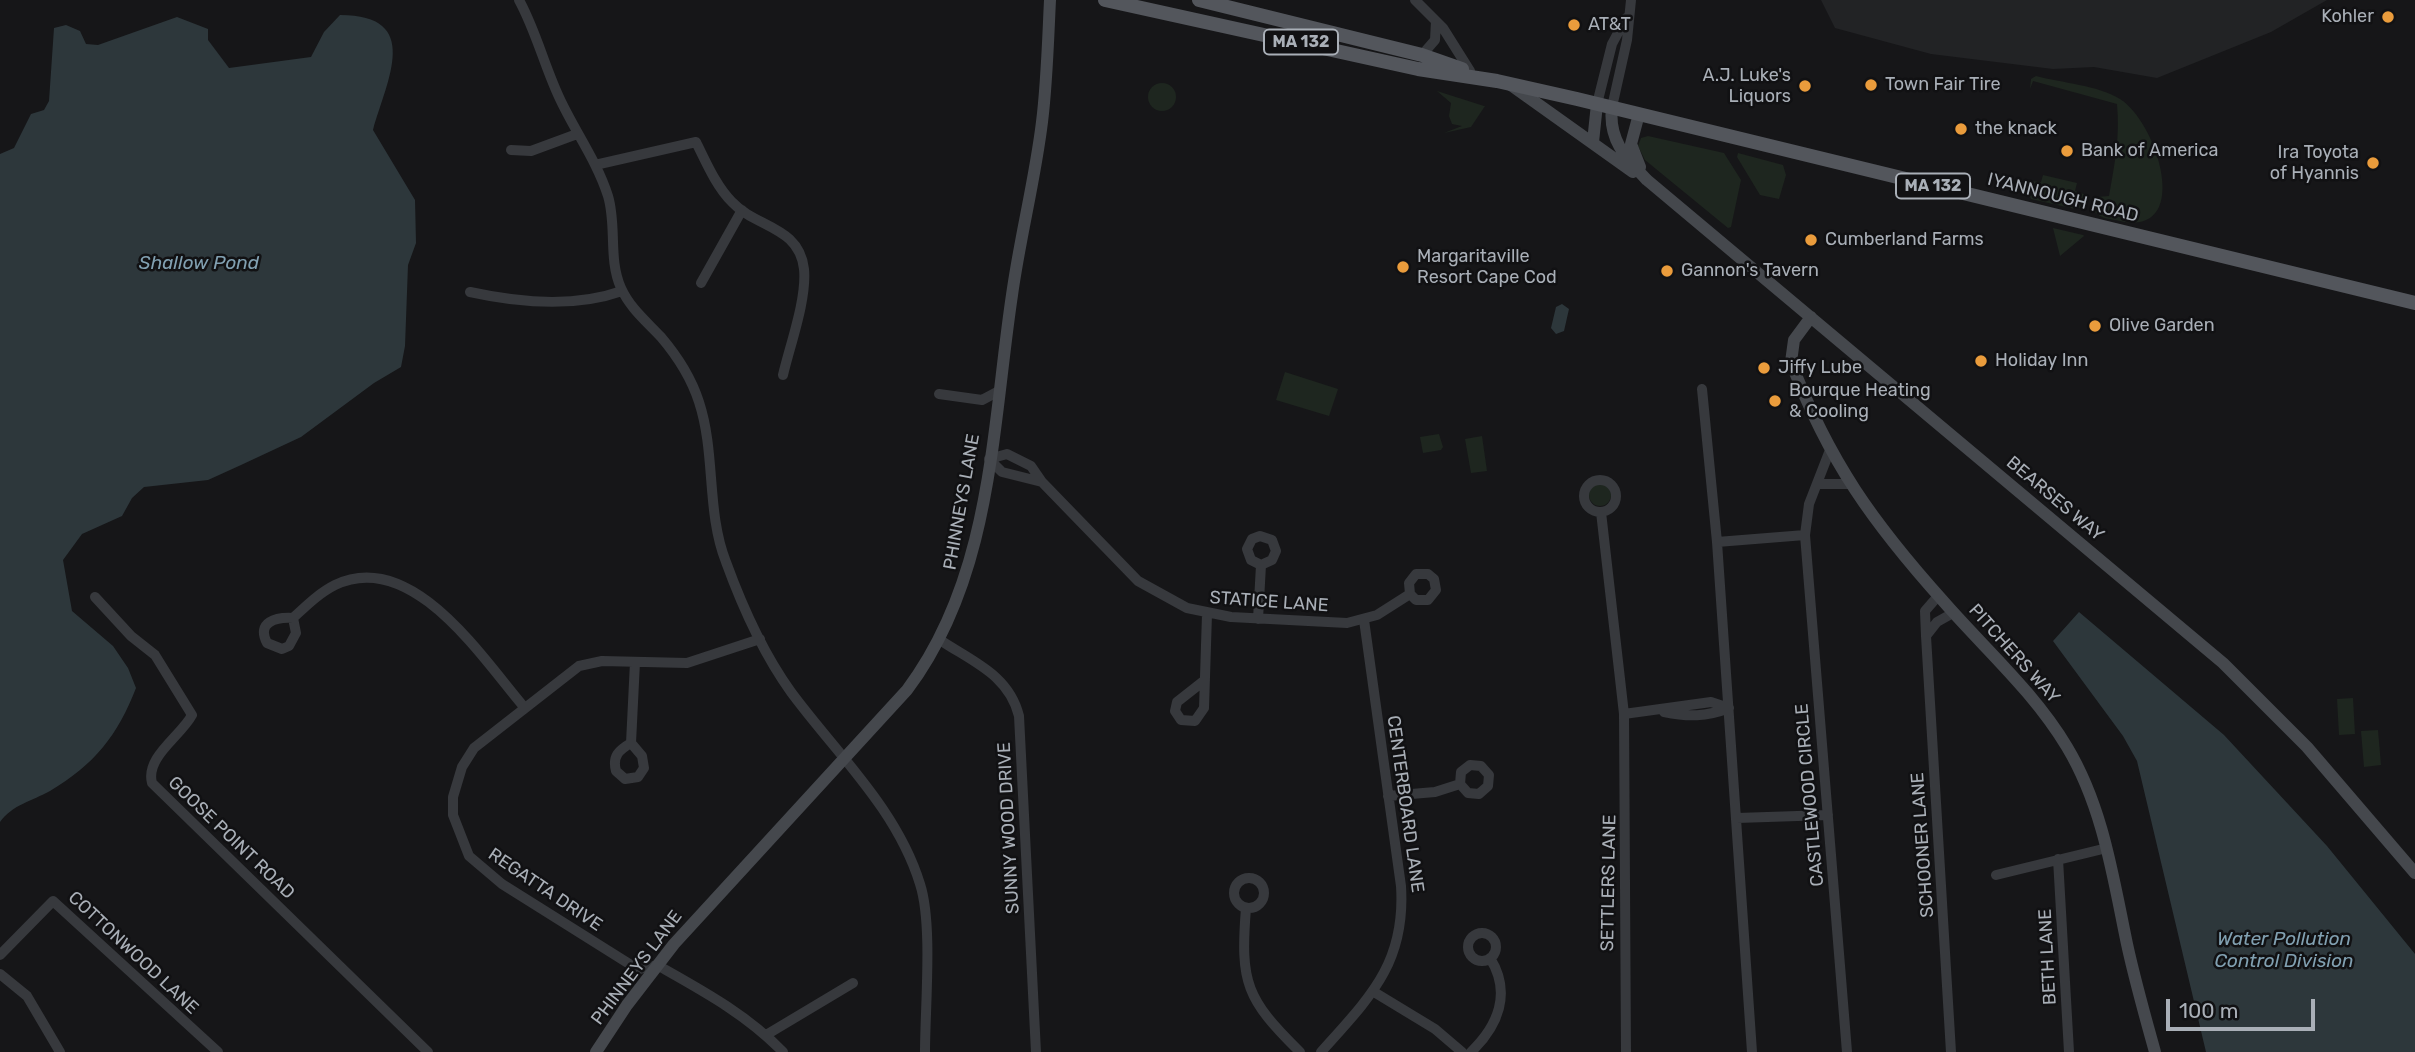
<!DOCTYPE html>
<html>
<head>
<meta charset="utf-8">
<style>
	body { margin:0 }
	#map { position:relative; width:2415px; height:1052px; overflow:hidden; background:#161618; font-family:Rubik,sans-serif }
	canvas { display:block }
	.scale { position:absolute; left:2166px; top:999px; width:149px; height:32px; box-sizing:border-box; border:4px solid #a9afb7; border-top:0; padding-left:9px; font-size:21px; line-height:24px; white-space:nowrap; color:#a9afb7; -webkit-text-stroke:5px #111113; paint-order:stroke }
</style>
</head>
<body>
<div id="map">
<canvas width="2415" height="1052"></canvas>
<div class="scale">100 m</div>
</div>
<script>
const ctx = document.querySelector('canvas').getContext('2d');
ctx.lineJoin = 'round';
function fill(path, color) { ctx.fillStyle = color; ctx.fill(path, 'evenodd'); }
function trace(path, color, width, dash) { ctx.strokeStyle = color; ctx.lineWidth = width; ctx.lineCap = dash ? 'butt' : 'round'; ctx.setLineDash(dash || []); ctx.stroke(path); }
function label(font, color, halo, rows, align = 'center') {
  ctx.font = font + ' Rubik,sans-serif'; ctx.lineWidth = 5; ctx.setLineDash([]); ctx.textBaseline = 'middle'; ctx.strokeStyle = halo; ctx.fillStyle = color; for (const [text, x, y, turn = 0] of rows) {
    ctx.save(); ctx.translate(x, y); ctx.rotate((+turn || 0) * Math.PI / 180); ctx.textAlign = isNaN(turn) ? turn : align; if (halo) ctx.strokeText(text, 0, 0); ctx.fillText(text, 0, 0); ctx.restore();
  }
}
const built = new Path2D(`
	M 1821,0 L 2327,0 L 2271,32 L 2157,78 L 2094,67 L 2053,69 L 1931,54 L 1835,28 Z`);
const green = new Path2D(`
	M 2036,76 C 2062,83 2097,85 2120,99 C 2158,123 2193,237 2120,221 C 2111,219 2101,219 2095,212 L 2098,197 L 2109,196 C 2115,162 2120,137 2117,104 L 2033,81 L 2030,89 L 2031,79 Z
	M1148 97a14 14 0 1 1 28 0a14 14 0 1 1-28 0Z
	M 1437,91 L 1484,106 L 1485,106 L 1471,127 L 1444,133 L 1462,126 L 1452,124 L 1449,116 L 1451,103 Z
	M 1648,136 L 1724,153 L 1741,180 L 1731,227 L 1728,228 L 1645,160 L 1638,146 L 1641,138 Z
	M 1738,153 L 1783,165 L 1786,175 L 1779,199 L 1760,195 L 1737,157 Z
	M 2043,175 L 2077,183 L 2075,191 L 2086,195 L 2083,207 L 2075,209 L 2031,199 L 2028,192 L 2031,181 L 2041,182 Z
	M 2053,228 L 2083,235 L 2084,236 L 2060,256 Z
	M 1285,372 L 1338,389 L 1329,416 L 1276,400 Z
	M 1439,434 L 1443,447 L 1441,450 L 1423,453 L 1420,437 Z
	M 1482,436 L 1487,471 L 1471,473 L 1465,439 Z
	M1589 495a11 11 0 1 1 22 0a11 11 0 1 1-22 0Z
	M 2353,698 L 2355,734 L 2339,735 L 2337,699 Z
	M 2378,730 L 2381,765 L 2364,767 L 2361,731 Z`);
const water = new Path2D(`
	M 340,15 C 423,15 387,80 373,130 L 415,200 L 416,243 L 408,265 L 405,346 L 401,367 L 374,383 L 301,437 L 241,465 L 208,480 L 144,487 L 132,498 L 122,516 L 82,534 L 63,560 L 72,611 L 113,646 L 128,668 L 136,688 C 118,735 94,765 50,791 C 32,801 12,805 0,822 L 0,154 L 14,148 L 31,114 L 44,110 L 49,101 L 54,28 L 66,25 L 80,31 L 86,44 L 98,45 L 177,17 L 208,29 L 208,40 L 229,68 L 311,57 L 324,32 Z
	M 1562,304 L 1569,309 L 1564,331 L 1556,334 L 1551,328 L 1556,307 Z
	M 2079,612 L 2224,735 L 2327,846 L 2415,954 L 2415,1052 L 2206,1052 L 2137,761 L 2123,736 L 2053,641 Z`);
const street = new Path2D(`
	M 519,0 C 536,31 544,65 559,97 C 574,130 597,161 608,196 C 617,226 608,259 621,288 C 630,308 646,321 661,337 C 678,357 691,377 699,402 C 716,454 706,511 726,562 C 742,606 763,653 791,692 C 836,753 897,809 920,884 C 933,924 925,1007 925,1052
	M 1415,0 L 1443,28 L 1470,71
	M 1422,55 L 1435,40 L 1436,21
	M 1597,104 L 1612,44 L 1626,18
	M 1612,107 L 1627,40 L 1631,0
	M 511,150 L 531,151 L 577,134
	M 595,165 L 696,142 C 706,162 716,186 732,202 C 756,228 799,226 804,269 C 807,299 790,345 783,375
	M 701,283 L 742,210
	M 470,292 C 520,303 574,308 622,291
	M 1702,389 L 1717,542 L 1752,1052
	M 939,394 L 982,400 L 999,391
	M 1830,450 L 1809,504 L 1805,535 L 1847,1052
	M1584 496a16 16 0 1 1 32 0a16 16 0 1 1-32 0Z
	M 1042,482 L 1002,472 L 989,459 L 1007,454 L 1031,466 L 1042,482 L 1138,581 L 1187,608 L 1231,617 L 1347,623 L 1377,615 L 1410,594 L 1416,600 L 1428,600 L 1436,590 L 1434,579 L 1428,574 L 1416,574 L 1409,583 L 1410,594
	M 1818,484 L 1849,484
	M 1601,512 L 1624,714 L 1626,1052
	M 1717,542 L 1805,535
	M 1938,596 L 1925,611 L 1926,636 L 1937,622 L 1953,613
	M 95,597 L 131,636 L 155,655 L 192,715 C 181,736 145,757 152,783 L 428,1052
	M 293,618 L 296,633 L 289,646 L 282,649 L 267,643 C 256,622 276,617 293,618 C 306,606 319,593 335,585 C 412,548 482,658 524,707
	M 1258,619 L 1261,565 L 1272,560 L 1276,551 L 1272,540 L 1260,536 L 1252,539 L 1247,549 L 1251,560 L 1261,565
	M 1926,636 L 1951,1052
	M 760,639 L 687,663 L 602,661 L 579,666 L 474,748 L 462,767 L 453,797 L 453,815 L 469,856 L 502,884 L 631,965 L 640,969 L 657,965 C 703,991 746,1014 783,1052
	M 940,640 C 973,662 1009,675 1019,716 L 1036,1052
	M 1205,680 L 1177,702 L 1175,711 L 1181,720 L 1195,721 L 1204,708 L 1207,614
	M 1664,712 C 1688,717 1706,717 1729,708
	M 1624,714 L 1711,702 L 1729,708
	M 631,743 L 642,756 L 644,768 L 638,777 L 625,779 L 616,771 C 612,756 619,750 631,743 L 635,662
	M 1388,796 L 1435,792 L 1460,784 L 1468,793 L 1479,794 L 1488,786 L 1489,775 L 1481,766 L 1470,765 L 1461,772 L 1460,784
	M 1737,818 L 1828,815
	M 2058,859 L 2069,1052
	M 1996,875 L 2107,848
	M1234 893a15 15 0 1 1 30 0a15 15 0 1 1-30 0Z
	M 1246,908 C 1240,983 1246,999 1300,1052
	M1468 947a14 14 0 1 1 28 0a14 14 0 1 1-28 0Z
	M 0,955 L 53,901 L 218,1052
	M 0,974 L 27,996 L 60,1052
	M 1374,992 L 1435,1029 L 1462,1052
	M 766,1035 L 853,983
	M 1321,1052 C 1369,998 1406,964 1401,886 L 1364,620
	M 1471,1052 C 1498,1026 1512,993 1490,958`);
const secondary = new Path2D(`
	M 1511,85 L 1633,172
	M 1612,107 C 1608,140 1626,158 1647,180 L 2223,663 L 2307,747 L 2415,873
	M 1639,114 L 1631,144 L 1640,167
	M 1593,142 L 1597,104
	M 1811,317 L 1794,340 L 1791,362 C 1829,462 1874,524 1944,602 C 1986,650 2034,692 2067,747 C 2103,807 2113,877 2127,944 C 2135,981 2145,1016 2155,1052
	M 596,1052 L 627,1005 L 674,944 L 907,690 C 992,577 992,429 1012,295 C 1020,237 1035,180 1042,122 C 1047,82 1048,40 1050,0`);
const primary = new Path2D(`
	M 1105,0 L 1418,69 L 1497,81 L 1577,99 L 2415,303
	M 1199,0 L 1422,55 L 1462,69`);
const markers = [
	[2388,17,7,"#ea9c3c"],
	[1574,25,7,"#ea9c3c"],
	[1871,85,7,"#ea9c3c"],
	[1805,86,7,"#ea9c3c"],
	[1961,129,7,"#ea9c3c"],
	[2067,151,7,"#ea9c3c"],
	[2373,163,7,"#ea9c3c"],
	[1811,240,7,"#ea9c3c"],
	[1403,267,7,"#ea9c3c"],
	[1667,271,7,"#ea9c3c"],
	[2095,326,7,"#ea9c3c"],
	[1981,361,7,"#ea9c3c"],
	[1764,368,7,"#ea9c3c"],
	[1775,401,7,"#ea9c3c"]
];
const shields = [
	[1301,42,74],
	[1933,186,74]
];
const shieldNames = [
	["MA 132",1301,42],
	["MA 132",1933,186]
];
const poiNames = [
	["Kohler",2374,17,"right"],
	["AT&T",1588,25],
	["A.J. Luke's",1791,76,"right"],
	["Liquors",1791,97,"right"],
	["Town Fair Tire",1885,85],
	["the knack",1975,129],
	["Bank of America",2081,151],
	["Ira Toyota",2359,153,"right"],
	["of Hyannis",2359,174,"right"],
	["Cumberland Farms",1825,240],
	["Margaritaville",1417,257],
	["Resort Cape Cod",1417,278],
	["Gannon's Tavern",1681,271],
	["Olive Garden",2109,326],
	["Holiday Inn",1995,361],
	["Jiffy Lube",1778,368],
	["Bourque Heating",1789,391],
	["& Cooling",1789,412]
];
const streetNames = [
	["IYANNOUGH ROAD",2063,198,14],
	["BEARSES WAY",2055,499,40],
	["PHINNEYS LANE",962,502,-80],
	["STATICE LANE",1269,602,4],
	["PITCHERS WAY",2014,654,48],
	["CASTLEWOOD CIRCLE",1810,795,-95],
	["CENTERBOARD LANE",1405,804,82],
	["SUNNY WOOD DRIVE",1009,828,-93],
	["GOOSE POINT ROAD",231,838,44],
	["SCHOONER LANE",1923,845,-94],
	["SETTLERS LANE",1609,883,-89],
	["REGATTA DRIVE",545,890,34],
	["COTTONWOOD LANE",133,953,43],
	["BETH LANE",2048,957,-93],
	["PHINNEYS LANE",637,968,-53]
];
const waterNames = [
	["Shallow Pond",199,264],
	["Water Pollution",2284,940],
	["Control Division",2284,962]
];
fill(built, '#222325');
fill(green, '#1e261f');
fill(water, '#2d373b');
trace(street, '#37393d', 10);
trace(secondary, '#45484d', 12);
trace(primary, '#53565c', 14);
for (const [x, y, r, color] of markers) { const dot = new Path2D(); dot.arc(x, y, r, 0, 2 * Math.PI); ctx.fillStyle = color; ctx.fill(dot); trace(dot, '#111113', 2.5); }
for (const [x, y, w] of shields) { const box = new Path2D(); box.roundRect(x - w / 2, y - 12.5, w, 25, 5); ctx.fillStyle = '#111113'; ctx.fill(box); trace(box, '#a9afb7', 2); }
label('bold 16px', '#a9afb7', null, shieldNames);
label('18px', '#a9afb7', '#111113', poiNames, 'left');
label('18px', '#a9afb7', '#111113', streetNames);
label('italic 19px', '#81a0b1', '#111113', waterNames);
</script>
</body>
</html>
